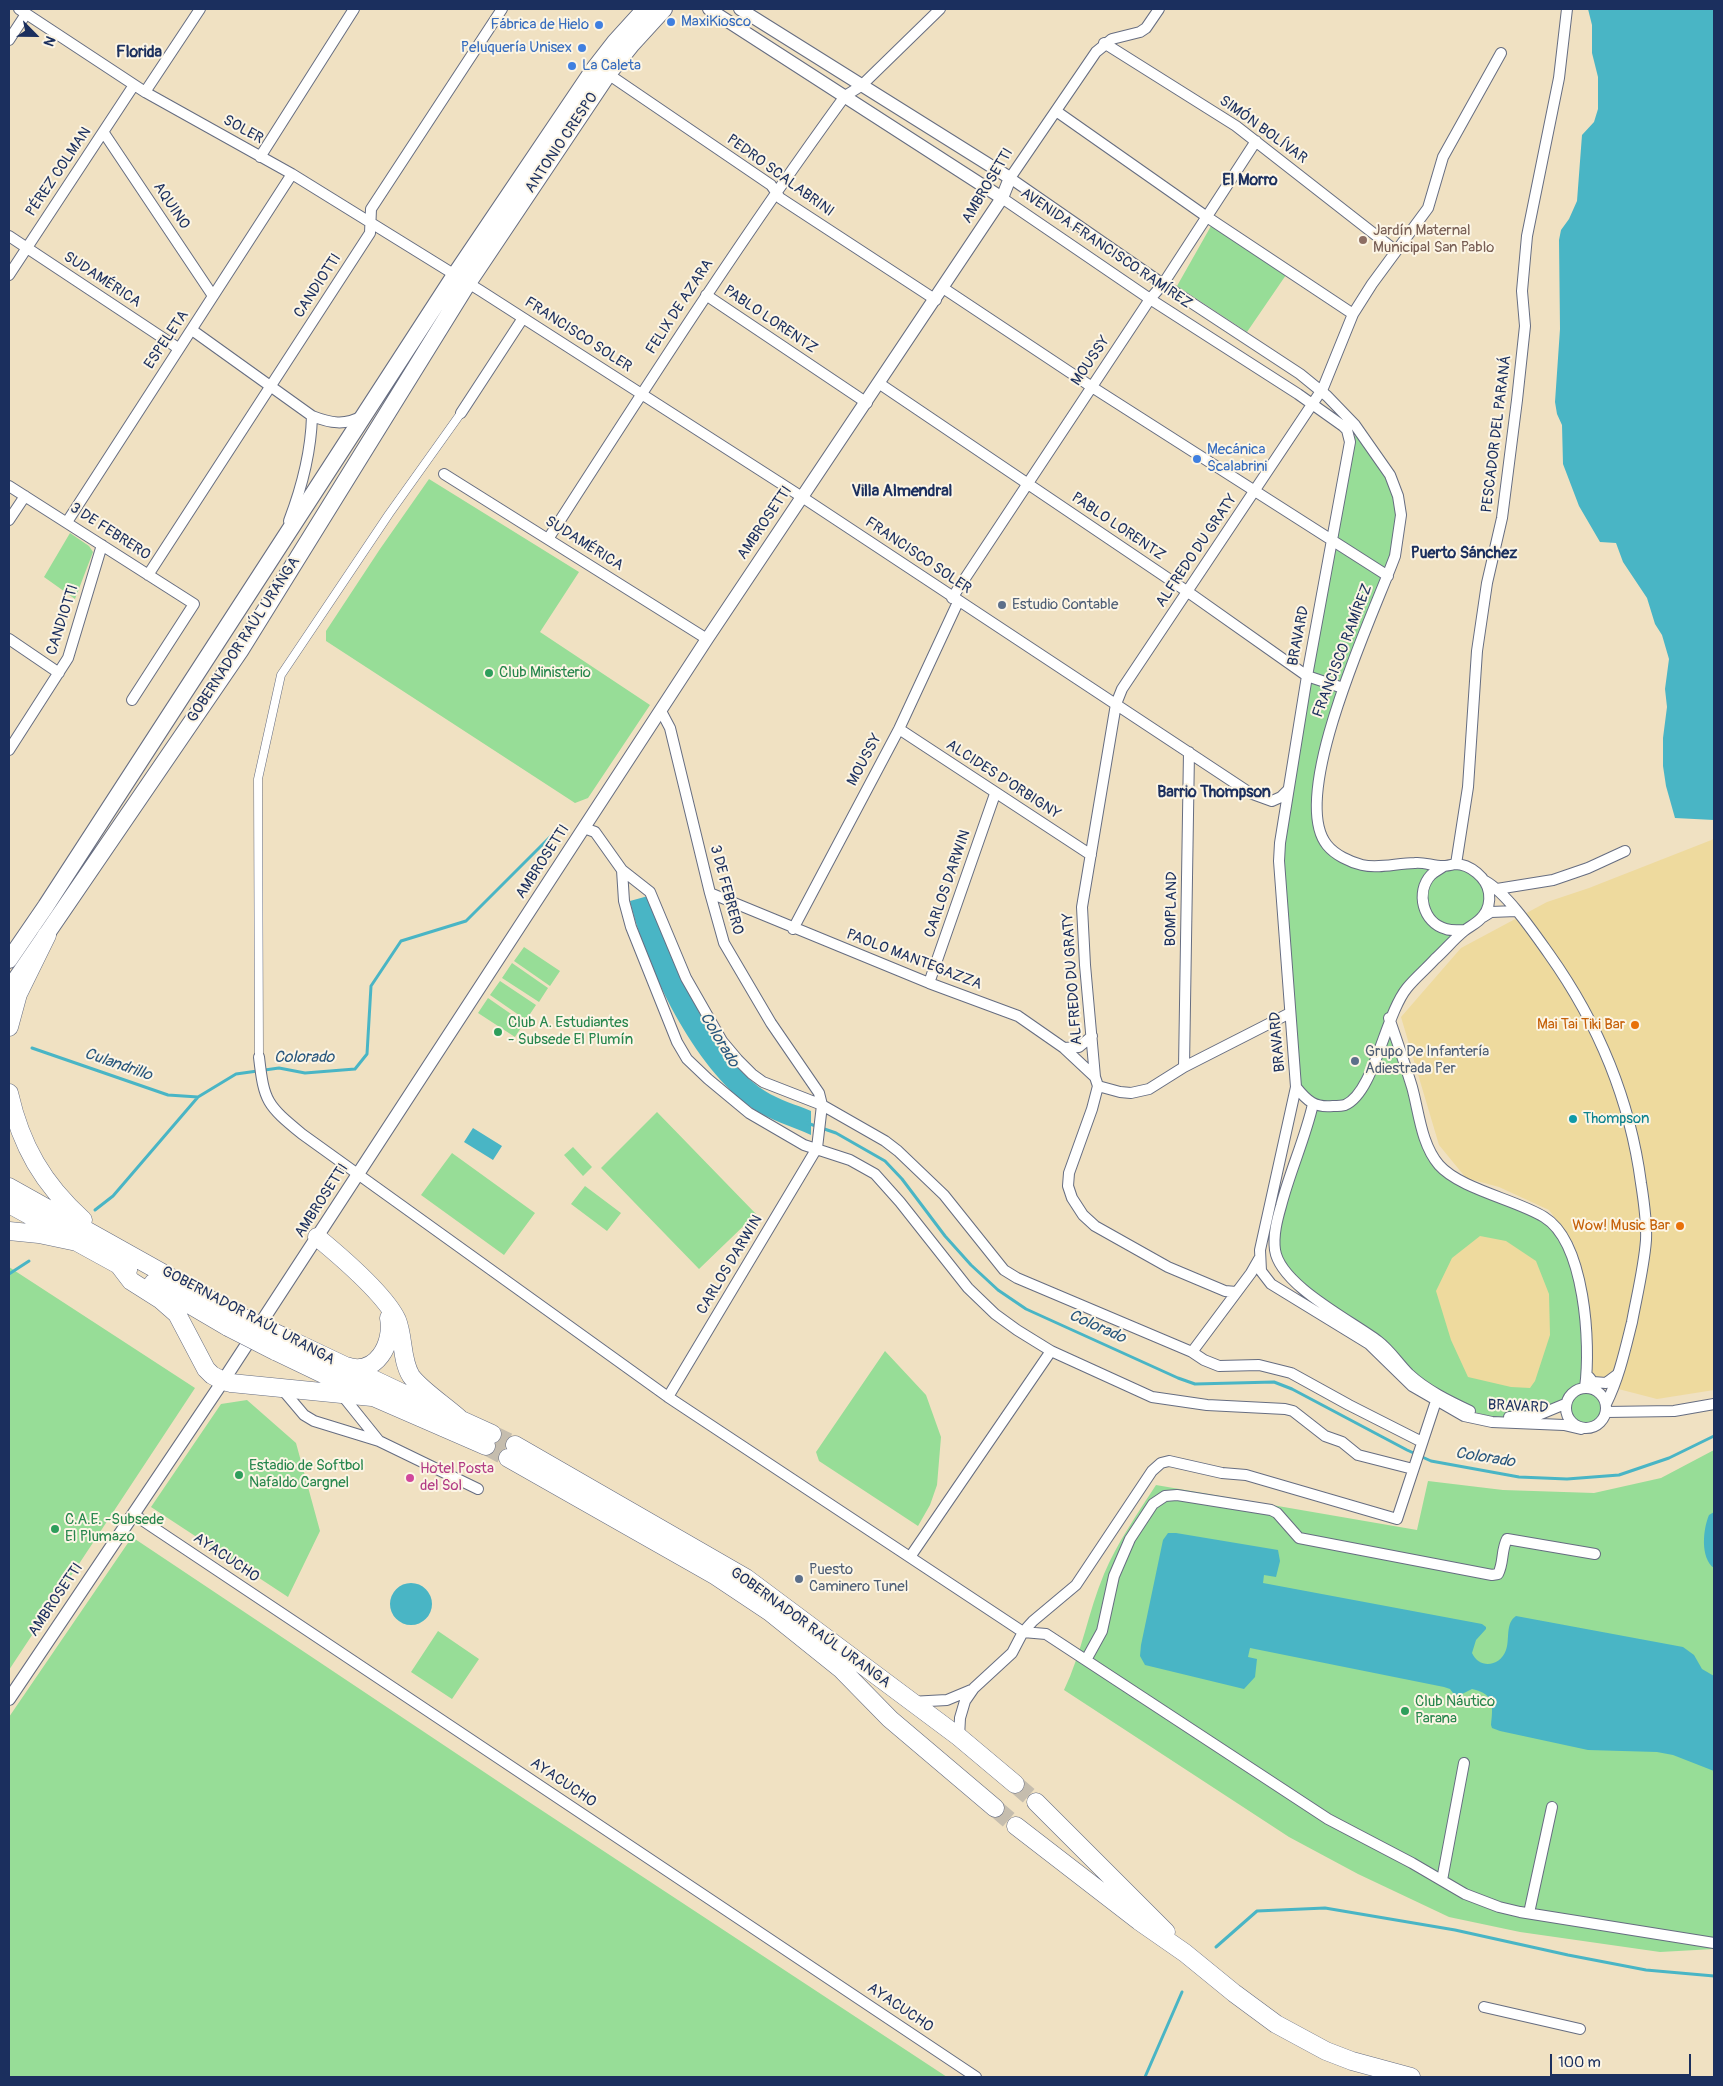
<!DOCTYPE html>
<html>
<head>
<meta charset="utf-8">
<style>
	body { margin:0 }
	#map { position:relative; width:1723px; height:2086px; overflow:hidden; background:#f0e1c2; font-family:Pangolin,sans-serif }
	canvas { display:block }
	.frame { position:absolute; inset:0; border:10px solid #1b2f5e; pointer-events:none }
	.north { position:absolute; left:10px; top:10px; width:50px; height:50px; -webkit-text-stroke:4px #fcf5e5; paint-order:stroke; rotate:113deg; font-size:14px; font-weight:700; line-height:20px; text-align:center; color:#1b2f5e }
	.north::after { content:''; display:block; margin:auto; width:18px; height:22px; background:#1b2f5e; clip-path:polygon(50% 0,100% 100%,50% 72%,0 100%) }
	.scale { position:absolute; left:1550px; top:2054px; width:141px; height:22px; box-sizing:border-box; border:2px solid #1b2f5e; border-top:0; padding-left:6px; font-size:15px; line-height:18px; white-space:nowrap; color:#1b2f5e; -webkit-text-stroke:4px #fcf5e5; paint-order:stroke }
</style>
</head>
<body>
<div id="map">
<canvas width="1723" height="2086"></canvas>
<div class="frame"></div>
<div class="north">N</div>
<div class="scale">100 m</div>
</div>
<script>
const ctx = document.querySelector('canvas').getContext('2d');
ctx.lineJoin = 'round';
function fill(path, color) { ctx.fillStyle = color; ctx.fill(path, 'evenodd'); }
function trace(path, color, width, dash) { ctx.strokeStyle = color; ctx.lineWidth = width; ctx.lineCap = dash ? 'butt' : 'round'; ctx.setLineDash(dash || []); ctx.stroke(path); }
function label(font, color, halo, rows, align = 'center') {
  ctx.font = font + ' Pangolin,sans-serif'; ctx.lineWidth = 4; ctx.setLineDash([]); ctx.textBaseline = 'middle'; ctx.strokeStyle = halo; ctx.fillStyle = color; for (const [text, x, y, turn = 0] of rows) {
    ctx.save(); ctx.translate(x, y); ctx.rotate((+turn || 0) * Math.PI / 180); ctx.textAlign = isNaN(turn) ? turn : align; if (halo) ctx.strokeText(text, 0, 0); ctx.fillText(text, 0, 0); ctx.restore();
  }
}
const green = new Path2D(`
	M 1211,226 L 1286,275 L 1247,332 L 1177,286 Z
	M 1355,436 L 1363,437 L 1390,475 L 1400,535 L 1330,727 L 1318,810 L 1327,845 L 1361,865 L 1456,864 L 1484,880 L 1487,910 L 1406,989 L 1389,1018 L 1421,1125 L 1440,1166 L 1557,1228 L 1578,1279 L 1589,1388 C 1642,1407 1564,1460 1565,1405 L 1558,1408 L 1505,1418 L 1488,1416 L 1474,1412 L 1439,1394 L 1318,1300 L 1276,1258 L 1274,1248 L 1313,1105 L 1296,1087 L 1279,861 L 1350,442 Z
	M 429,479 L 579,572 L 540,632 L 650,705 L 588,798 L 575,803 L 326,641 L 326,631 L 380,549 Z
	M 70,533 L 89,546 L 93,552 L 75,599 L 44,577 Z
	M 524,947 L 560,971 L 550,986 L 514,961 Z
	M 512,963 L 548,988 L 539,1002 L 502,978 Z
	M 500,981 L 536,1005 L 526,1020 L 490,995 Z
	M 488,998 L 524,1023 L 515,1037 L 478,1013 Z
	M 657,1112 L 756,1214 L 699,1269 L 601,1168 Z
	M 573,1147 L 592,1167 L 583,1176 L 564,1155 Z
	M 452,1153 L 535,1213 L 504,1255 L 421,1195 Z
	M 585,1186 L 621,1213 L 607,1231 L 571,1204 Z
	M 9,1267 L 195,1388 L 9,1670 Z
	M 885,1351 L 926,1395 L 941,1437 L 937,1485 L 930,1505 L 918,1526 L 819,1461 L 816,1452 Z
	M 247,1400 L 296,1443 L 320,1531 L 288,1597 L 151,1507 L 221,1404 Z
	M 1714,1450 L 1714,1949 L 1660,1952 L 1520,1932 L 1449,1917 L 1358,1874 L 1289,1837 L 1064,1690 C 1082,1653 1088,1612 1104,1574 C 1117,1543 1138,1513 1156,1485 L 1417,1530 L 1428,1481 L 1503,1490 L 1594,1493 L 1661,1478 Z
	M 132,1537 L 526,1800 L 947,2077 L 9,2077 L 9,1717 Z
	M 438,1631 L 479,1659 L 452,1699 L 411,1672 Z`);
const sand = new Path2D(`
	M 1714,839 L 1714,1390 L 1657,1399 L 1599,1384 L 1590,1377 L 1588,1309 L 1574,1244 L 1549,1210 L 1499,1187 L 1466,1178 L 1439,1145 L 1401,1017 L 1461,948 L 1547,902 L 1589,888 Z
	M 1480,1236 L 1506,1241 L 1536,1261 L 1549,1294 L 1550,1335 L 1535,1381 L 1530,1388 L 1511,1387 L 1468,1377 L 1451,1340 L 1436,1291 L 1452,1258 Z`);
const water = new Path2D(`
	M 1588,9 L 1714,9 L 1714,820 L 1675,818 L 1666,786 L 1663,766 L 1663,738 L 1667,707 L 1665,689 L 1669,659 L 1662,635 L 1655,624 L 1647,598 L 1623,562 L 1616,543 L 1600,542 L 1579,506 L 1563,464 L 1562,425 L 1557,414 L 1555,402 L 1560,329 L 1559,240 L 1561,230 L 1569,219 L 1577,201 L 1582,135 L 1594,122 L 1598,109 L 1598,77 L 1592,53 L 1592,25 Z
	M 648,896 C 674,959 706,1052 765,1091 C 779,1100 797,1105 811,1111 L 811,1135 C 792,1126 769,1120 752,1108 C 694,1068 646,968 630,901 Z
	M 473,1128 L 502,1146 L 493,1160 L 464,1142 Z
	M 1714,1512 L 1714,1568 C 1700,1558 1703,1529 1709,1515 Z
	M 1168,1533 L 1176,1533 L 1278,1550 L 1280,1561 L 1276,1577 L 1264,1575 L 1263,1583 L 1482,1624 L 1486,1627 L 1486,1629 L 1476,1640 L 1472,1653 C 1479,1669 1500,1667 1506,1650 C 1510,1640 1505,1623 1516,1616 L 1683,1647 L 1694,1655 L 1702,1669 L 1714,1676 L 1714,1771 L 1673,1755 L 1657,1752 L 1588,1750 L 1500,1731 L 1492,1728 L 1491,1725 C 1493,1706 1495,1694 1472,1689 L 1458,1696 L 1453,1693 L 1450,1689 L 1444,1687 L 1250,1648 L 1248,1657 L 1257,1659 L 1255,1677 L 1244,1689 L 1145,1665 L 1140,1656 L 1141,1645 L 1163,1540 Z
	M390 1604a21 21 0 1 1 42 0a21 21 0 1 1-42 0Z`);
const stream = new Path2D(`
	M 32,1048 L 168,1095 L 198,1097
	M 807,1123 L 836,1133 L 885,1161 L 902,1179 L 945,1236 L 971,1265 L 998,1290 L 1026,1309 L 1178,1378 L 1195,1384 L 1274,1382 L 1292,1389 L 1407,1450 L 1431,1461 L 1519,1477 L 1567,1479 L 1619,1475 L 1669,1458 L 1714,1436
	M 95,1210 L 113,1196 L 198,1097 L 236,1074 L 279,1068 L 305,1073 L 355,1069 L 367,1054 L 371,986 L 401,941 L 466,921 L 554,833
	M 9,1274 L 29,1261
	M 1216,1947 L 1257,1911 L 1325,1908 L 1455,1930 L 1568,1955 L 1646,1970 L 1714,1976
	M 1145,2077 L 1182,1992`);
const trunkTunnel = new Path2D(`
	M 492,1434 L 515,1445
	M 486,1446 L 508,1458
	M 1015,1784 L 1036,1802
	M 995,1808 L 1016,1826`);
const pedestrian = new Path2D(`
	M 259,1057 L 258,779 L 281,675 L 389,514 L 461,413`);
const minor = new Path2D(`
	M 19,9 L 145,92 L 292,174 L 481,291 L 802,497 L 1250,793 L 1272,801 L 1281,797 L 1288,790
	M 1159,9 L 1146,28 L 1140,32 L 1112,39 L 1096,52 L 1010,178 L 1163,284 L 1300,374 L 1327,396 L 1355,425 L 1390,475 L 1398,496 L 1401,515 L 1395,556 C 1375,611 1287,796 1327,845 C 1335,855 1350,862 1362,865 C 1379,869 1397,863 1415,863 C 1424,862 1433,866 1443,866 C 1447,866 1451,865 1455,864 C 1470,864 1487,878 1489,893 C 1490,901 1488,910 1483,916 C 1478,923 1470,926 1464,931 C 1454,939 1445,950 1435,959 C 1426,969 1415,978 1407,988 C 1385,1015 1374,1093 1345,1105 C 1342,1106 1337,1106 1333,1106 C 1315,1108 1307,1101 1296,1087
	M 9,40 L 26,14
	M 1104,43 L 1236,126 L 1396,251
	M 608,74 L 771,185 L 780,198 L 936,300
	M 145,92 L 200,9
	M 1056,111 L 1207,217 L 1353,314
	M 104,133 L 213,296
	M 260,157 L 354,9
	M 1002,198 L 1150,299 L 1298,394 L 1343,426 L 1347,430 L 1350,442 L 1307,676 L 1280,843 L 1279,861 L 1296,1087 L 1260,1250 L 1261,1271 L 1271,1284 L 1369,1344 L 1412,1386 L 1464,1416 L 1492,1422 L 1564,1425 L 1581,1429
	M 9,236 L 178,348
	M 9,275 L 134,85
	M 943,288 L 1092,387 L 1388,576
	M 706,295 L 867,403
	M 192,330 L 312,416 C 330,423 345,426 362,416
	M 880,384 L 1188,592 L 1307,676 L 1343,688
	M 461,413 L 523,318
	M 444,474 L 707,639
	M 9,486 L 194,604 L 132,700
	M 9,520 L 25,496
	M 289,521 C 302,487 311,453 312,416
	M 67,522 L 292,174
	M 548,539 C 644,390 740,240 845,96 L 861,86 L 940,9
	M 148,575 L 370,233 L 371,209 L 502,9
	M 952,598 L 1150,299 L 1163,284 L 1256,141
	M 9,639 L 59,673
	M 661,711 L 670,728 L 710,893 L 724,943 L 771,1023 L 819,1093 L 822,1105 L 817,1148 L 668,1397
	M 899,729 L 1091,855
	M 9,750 L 68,658 L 102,545
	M 584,828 L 595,832 L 622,870 L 650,892 L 686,978 L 722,1041 L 738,1060 L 752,1074 L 763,1082 L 822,1105 L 885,1141 L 898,1151 L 944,1195 L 1004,1270 L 1017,1278 L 1192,1352 L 1204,1360 L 1219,1366 L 1259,1365 L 1291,1373 L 1349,1405 L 1422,1442
	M 1456,864 L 1468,787 L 1477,651 L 1487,583 L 1502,518 L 1517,400 L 1525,326 L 1522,291 L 1527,236 L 1559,78 L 1567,9
	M 1444,866 C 1440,869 1434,872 1431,875 C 1415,892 1423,923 1446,929 C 1452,931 1459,930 1465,930
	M 622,870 L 624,901 L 631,927 L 677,1042 L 687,1059 L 708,1079 L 749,1113 L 804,1145 L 850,1160 L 875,1174 L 900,1202 L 968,1288 L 995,1314 L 1017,1330 L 1051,1351 L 1152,1397 L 1207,1405 L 1285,1409 L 1293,1411 L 1325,1436 L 1342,1442 L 1358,1455 L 1413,1469
	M 1485,881 C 1507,893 1534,933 1549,954 C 1598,1023 1630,1100 1641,1183 C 1644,1202 1647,1221 1646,1240 C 1644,1267 1637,1295 1632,1322 C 1625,1350 1619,1378 1606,1404
	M 1497,889 L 1553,880 L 1588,868 L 1625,851
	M 710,893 L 929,983 L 1018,1016 L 1064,1048 L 1095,1077
	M 1483,917 L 1491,912 L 1516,911
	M 793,929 L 899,729 L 958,602
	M 929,983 L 995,794
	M 1389,1018 C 1397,1041 1405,1064 1412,1087 C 1419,1112 1421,1144 1439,1165 C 1460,1189 1517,1200 1544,1217 C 1585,1242 1591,1344 1585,1388
	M 1064,1048 L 1079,1047 L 1092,1036
	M 259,1057 C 264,1102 267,1105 302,1134 L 668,1397 L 1023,1632 L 1046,1634 L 1328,1819 L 1412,1863 L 1465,1894 L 1499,1907 L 1520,1912 L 1714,1943
	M 1184,1067 L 1189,752
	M 1098,1086 L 1095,1077 L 1085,965 L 1082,907 L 1116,704 L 1122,689 L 1323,388 L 1353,314 L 1372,284 L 1428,208 L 1443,157 L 1501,53
	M 1098,1086 L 1092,1109 L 1069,1173 L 1068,1186 L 1072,1198 L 1083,1215 L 1095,1226 L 1168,1267 L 1225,1291 L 1236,1292
	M 1098,1086 L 1120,1092 L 1131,1093 L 1149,1089 L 1184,1067 L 1290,1013
	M 1313,1104 C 1305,1139 1290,1171 1281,1206 C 1277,1220 1273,1235 1275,1250 C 1280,1285 1350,1320 1378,1341 C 1390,1350 1398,1363 1409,1374 C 1426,1390 1449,1401 1470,1411
	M 1192,1352 L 1251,1273 L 1259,1259
	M 1589,1377 L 1593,1382 L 1606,1383 L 1618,1374
	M1566 1408a20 20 0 1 1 40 0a20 20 0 1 1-40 0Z
	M 282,1389 L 304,1415 L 314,1421 L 379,1441 L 478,1489
	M 342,1395 L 379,1441
	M 1606,1412 L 1674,1411 L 1714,1404
	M 1509,1417 L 1536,1416 L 1565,1404
	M 133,1514 L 976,2077
	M 910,1557 L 1051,1351
	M 1086,1660 L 1102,1631 L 1114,1576 L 1130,1539 L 1153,1504 L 1165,1496 L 1177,1495 L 1271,1510 L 1277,1513 L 1299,1538 L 1492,1575 L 1498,1574 C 1504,1563 1501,1550 1507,1539 L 1595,1554
	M 910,1702 L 947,1700 L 971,1690
	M 959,1737 L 960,1718 L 965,1701 L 974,1688 L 1012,1653 L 1023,1632 L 1033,1621 L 1076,1585 L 1152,1471 L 1161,1463 L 1169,1461 L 1222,1473 L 1246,1475 L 1397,1519 L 1438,1395
	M 1442,1880 L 1464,1763
	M 1529,1913 L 1552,1807
	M 1484,2007 L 1580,2029`);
const tertiary = new Path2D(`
	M 709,9 L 1002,198
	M 9,1699 L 223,1381 L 707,639 L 1002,198 L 1010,178 L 740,9`);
const primary = new Path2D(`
	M 9,960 L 46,906 L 455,275 L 594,69 L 615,42 L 645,9
	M 9,989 L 240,651 L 468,283 L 608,74 L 632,44 L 664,9`);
const trunk = new Path2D(`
	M 9,1027 L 18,994 L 47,935
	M 9,1093 C 21,1146 43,1184 83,1220
	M 9,1187 L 236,1314
	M 9,1204 L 62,1233
	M 9,1231 L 39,1234 L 77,1242 L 128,1270
	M 317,1237 C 340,1256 385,1294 397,1320 C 404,1337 401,1360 411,1376 C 420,1389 447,1407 460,1419
	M 118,1264 L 131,1281 L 161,1300 L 177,1314 L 206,1369 L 212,1375 L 223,1381 L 231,1383 L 372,1397
	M 153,1283 L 228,1327
	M 282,1336 L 415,1399 L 492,1434
	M 275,1351 L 348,1386 L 486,1446
	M 346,1366 C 376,1377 394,1343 389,1318
	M 515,1445 L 746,1578 L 959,1737 L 1015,1784
	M 508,1458 L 716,1576 L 770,1612 L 841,1669 L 890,1719 L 995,1808
	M 1036,1802 L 1166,1932
	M 1016,1826 L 1139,1921 L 1185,1953 L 1234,1993 L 1276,2024 L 1326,2051 L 1352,2061 L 1411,2077`);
const trunkBridge = new Path2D(`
	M 236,1314 L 282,1336
	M 228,1327 L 275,1351`);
const markers = [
	[671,22,5,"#3f7fe0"],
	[599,25,5,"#3f7fe0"],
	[582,48,5,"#3f7fe0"],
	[572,66,5,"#3f7fe0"],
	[1363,240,5,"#8d6e63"],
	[1197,459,5,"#3f7fe0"],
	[1002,605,5,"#5c6f8a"],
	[489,673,5,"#2e9e5b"],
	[1635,1025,5,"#e8710a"],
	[498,1032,5,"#2e9e5b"],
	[1355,1061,5,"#5c6f8a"],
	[1573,1119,5,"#0f9aa8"],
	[1680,1226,5,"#e8710a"],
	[239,1475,5,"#2e9e5b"],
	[410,1478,5,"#d1479c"],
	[55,1529,5,"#2e9e5b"],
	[799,1579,5,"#5c6f8a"],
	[1405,1711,5,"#2e9e5b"]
];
const shopNames = [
	["MaxiKiosco",681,22],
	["Fábrica de Hielo",589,25,"right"],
	["Peluquería Unisex",572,48,"right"],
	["La Caleta",582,66],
	["Mecánica",1207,450],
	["Scalabrini",1207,467]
];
const streetNames = [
	["SOLER",243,130,29],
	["SIMÓN BOLÍVAR",1263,130,36],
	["ANTONIO CRESPO",562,143,-56],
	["PÉREZ COLMAN",59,172,-56],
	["PEDRO SCALABRINI",780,176,36],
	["AMBROSETTI",988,186,-59],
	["AQUINO",171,206,56],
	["AVENIDA FRANCISCO RAMÍREZ",1106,249,34],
	["SUDAMÉRICA",102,280,33],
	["CANDIOTTI",318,286,-57],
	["FELIX DE AZARA",680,307,-57],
	["PABLO LORENTZ",770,320,34],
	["FRANCISCO SOLER",578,335,33],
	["ESPELETA",167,340,-56],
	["MOUSSY",1091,361,-56],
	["PESCADOR DEL PARANÁ",1497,434,-83],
	["AMBROSETTI",765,523,-56],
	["PABLO LORENTZ",1118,527,34],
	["3 DE FEBRERO",110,532,33],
	["SUDAMÉRICA",584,544,32],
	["ALFREDO DU GRATY",1197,551,-56],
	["FRANCISCO SOLER",918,556,34],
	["CANDIOTTI",63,620,-72],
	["BRAVARD",1299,636,-79],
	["GOBERNADOR RAÚL URANGA",244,640,-57],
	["FRANCISCO RAMÍREZ",1343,651,-69],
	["MOUSSY",865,760,-62],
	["ALCIDES D'ORBIGNY",1003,780,33],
	["AMBROSETTI",543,862,-57],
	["CARLOS DARWIN",948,884,-71],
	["3 DE FEBRERO",726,890,75],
	["BOMPLAND",1172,909,-89],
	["PAOLO MANTEGAZZA",914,960,21],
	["ALFREDO DU GRATY",1073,979,-94],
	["BRAVARD",1278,1042,-95],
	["AMBROSETTI",322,1201,-57],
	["CARLOS DARWIN",730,1265,-59],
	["GOBERNADOR RAÚL URANGA",248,1316,28],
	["BRAVARD",1518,1407,3],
	["AYACUCHO",226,1558,34],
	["AMBROSETTI",56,1600,-56],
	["GOBERNADOR RAÚL URANGA",810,1628,36],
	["AYACUCHO",563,1783,34],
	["AYACUCHO",900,2008,34]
];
const educationNames = [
	["Jardín Maternal",1373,231],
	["Municipal San Pablo",1373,248]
];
const serviceNames = [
	["Estudio Contable",1012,605],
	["Grupo De Infantería",1365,1052],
	["Adiestrada Per",1365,1069],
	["Puesto",809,1570],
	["Caminero Tunel",809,1587]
];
const leisureNames = [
	["Club Ministerio",499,673],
	["Club A. Estudiantes",508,1023],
	["- Subsede El Plumín",508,1040],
	["Estadio de Softbol",249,1466],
	["Nafaldo Cargnel",249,1483],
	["C.A.E. -Subsede",65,1520],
	["El Plumazo",65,1537],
	["Club Náutico",1415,1702],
	["Parana",1415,1719]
];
const foodNames = [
	["Mai Tai Tiki Bar",1625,1025],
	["Wow! Music Bar",1670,1226]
];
const cultureNames = [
	["Thompson",1583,1119]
];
const hotelNames = [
	["Hotel Posta",420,1469],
	["del Sol",420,1486]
];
const neighbourhoodNames = [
	["Florida",139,53],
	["El Morro",1250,181],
	["Villa Almendral",902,492],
	["Puerto Sánchez",1464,554],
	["Barrio Thompson",1214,793]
];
const waterNames = [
	["Colorado",719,1040,59],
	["Colorado",304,1058],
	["Culandrillo",118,1065,19],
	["Colorado",1097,1327,24],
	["Colorado",1485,1458,9]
];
fill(green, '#97dd97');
fill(sand, '#eeda9e');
fill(water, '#49b5c5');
trace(stream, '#49b5c5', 3);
trace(trunkTunnel, '#c5bdae', 18, [18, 9]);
trace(pedestrian, '#666d81', 9);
trace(minor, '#666d81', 12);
trace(tertiary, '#666d81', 14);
trace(primary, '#666d81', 18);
trace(trunk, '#666d81', 19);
trace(pedestrian, '#fff', 8);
trace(minor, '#fff', 10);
trace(tertiary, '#fff', 12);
trace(primary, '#fff', 16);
trace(trunk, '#fff', 18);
trace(trunkBridge, '#666d81', 19, []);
trace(trunkBridge, '#fff', 18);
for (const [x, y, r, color] of markers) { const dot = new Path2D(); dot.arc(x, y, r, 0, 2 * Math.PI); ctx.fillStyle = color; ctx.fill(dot); trace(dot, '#fcf5e5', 2); }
label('15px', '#366cbe', '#fcf5e5', shopNames, 'left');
label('15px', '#1b2f5e', '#fcf5e5', streetNames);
label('15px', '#785e54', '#fcf5e5', educationNames, 'left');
label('15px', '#4e5e75', '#fcf5e5', serviceNames, 'left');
label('15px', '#27864d', '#fcf5e5', leisureNames, 'left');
label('15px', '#c56008', '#fcf5e5', foodNames, 'right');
label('15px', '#0d838f', '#fcf5e5', cultureNames, 'left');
label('15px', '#b23c85', '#fcf5e5', hotelNames, 'left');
label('bold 16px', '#1b2f5e', '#fcf5e5', neighbourhoodNames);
label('italic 16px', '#29577d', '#fcf5e5', waterNames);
</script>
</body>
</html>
